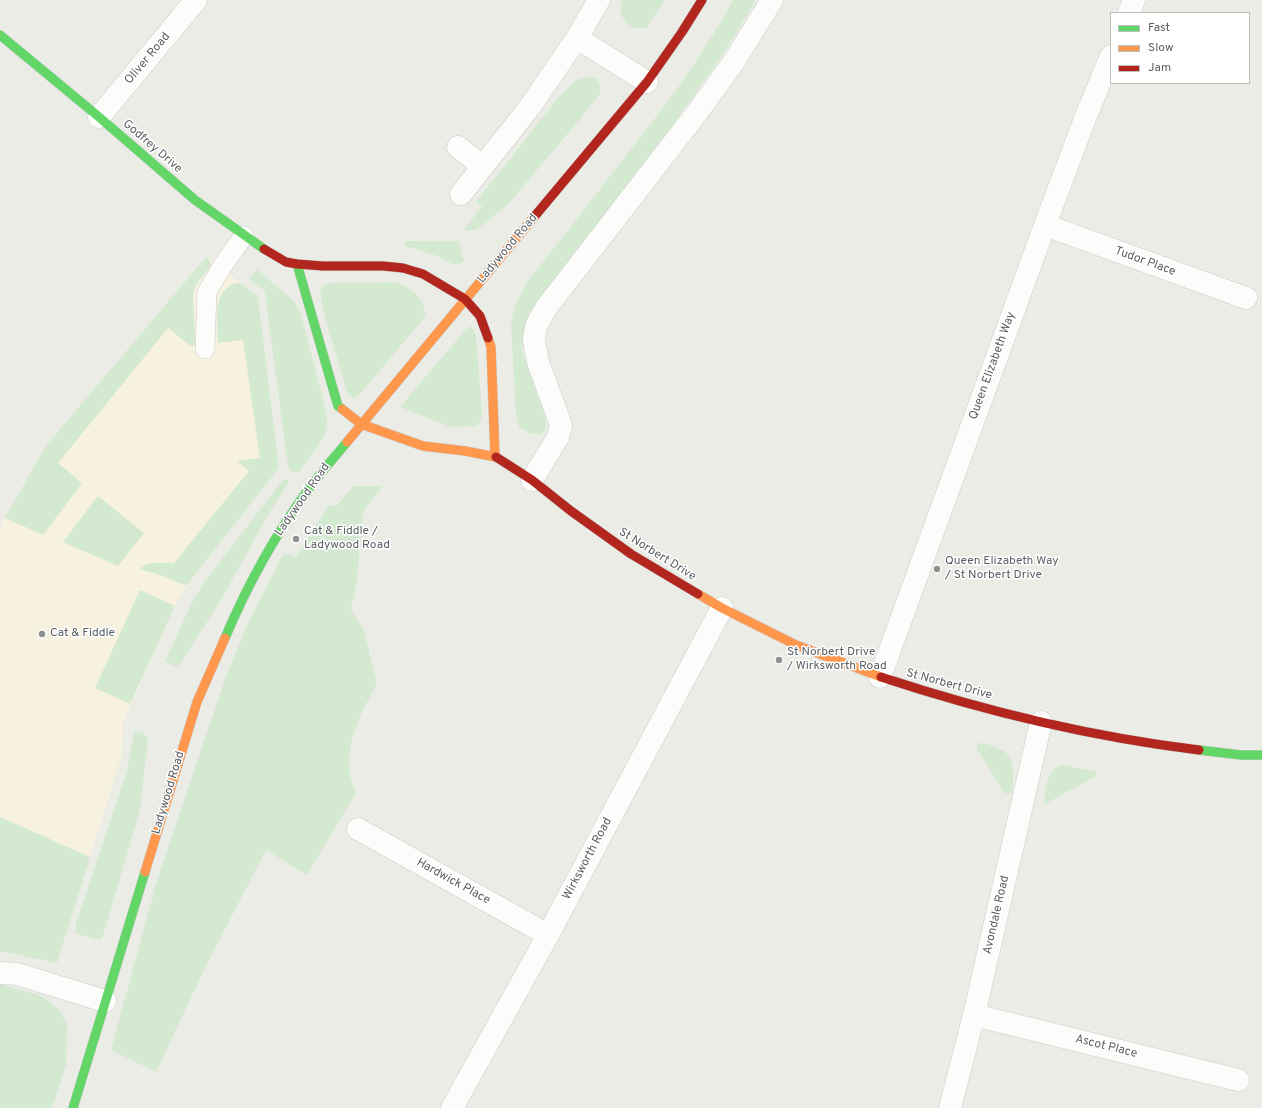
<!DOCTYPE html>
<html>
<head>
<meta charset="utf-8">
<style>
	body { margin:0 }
	#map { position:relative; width:1262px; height:1108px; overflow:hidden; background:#ecece7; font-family:Overpass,sans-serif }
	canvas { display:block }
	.legend { position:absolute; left:1110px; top:12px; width:140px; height:72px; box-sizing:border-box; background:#fff; border:1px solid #bebfc1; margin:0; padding:5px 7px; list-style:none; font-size:12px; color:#5c6065 }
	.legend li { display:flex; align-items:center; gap:8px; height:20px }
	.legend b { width:20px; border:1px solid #bebfc1 }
</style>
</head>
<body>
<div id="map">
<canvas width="1262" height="1108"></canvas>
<ul class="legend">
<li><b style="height:5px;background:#63d668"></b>Fast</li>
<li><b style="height:5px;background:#ff974d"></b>Slow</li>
<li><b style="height:5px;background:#b3261e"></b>Jam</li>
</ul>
</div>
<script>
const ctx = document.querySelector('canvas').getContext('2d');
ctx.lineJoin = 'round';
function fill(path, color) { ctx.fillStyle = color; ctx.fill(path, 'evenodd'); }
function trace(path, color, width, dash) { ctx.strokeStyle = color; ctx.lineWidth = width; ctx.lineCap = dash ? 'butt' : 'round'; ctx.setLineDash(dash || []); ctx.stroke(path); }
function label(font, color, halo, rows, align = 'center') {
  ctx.font = font + ' Overpass,sans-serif'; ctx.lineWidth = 3; ctx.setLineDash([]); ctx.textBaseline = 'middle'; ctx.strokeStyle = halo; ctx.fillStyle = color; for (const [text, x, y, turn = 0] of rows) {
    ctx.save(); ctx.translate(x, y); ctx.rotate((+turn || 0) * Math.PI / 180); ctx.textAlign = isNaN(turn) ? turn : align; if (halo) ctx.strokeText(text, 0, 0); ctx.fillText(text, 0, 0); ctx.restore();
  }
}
const commercial = new Path2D(`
	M 206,257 L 258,296 L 279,468 L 186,586 L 175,606 L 123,722 L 122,755 L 90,857 L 0,817 L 0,530 L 5,518 L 45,448 Z`);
const green = new Path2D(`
	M 622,0 L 665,0 L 646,28 L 632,28 C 621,17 619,15 622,0 Z
	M 733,0 L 755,0 L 752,7 L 721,57 L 677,119 L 530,312 L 524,329 L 522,351 L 546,420 L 545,431 L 539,435 L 529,433 L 519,427 L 516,413 L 511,325 L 515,305 L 529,279 L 559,242 L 659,113 L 687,75 L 724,17 Z
	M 591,76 L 597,79 L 600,86 L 600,94 L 575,125 L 510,202 L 484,224 L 475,230 L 464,230 L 482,206 L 476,202 L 557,99 L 576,80 Z
	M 406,241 L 459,241 L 464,261 L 459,264 L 453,264 L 432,254 L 405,246 Z
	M 206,257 L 209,259 L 211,265 L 196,285 L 193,295 L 195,345 L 191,346 L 168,328 L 58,463 L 82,483 L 43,535 L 5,518 L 45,447 Z
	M 256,269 L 295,302 L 301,314 L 327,416 L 327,425 L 324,437 L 300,471 L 296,473 L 291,471 L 288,466 L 265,293 L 263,289 L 249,279 Z
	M 396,282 C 414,291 423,295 426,316 L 360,394 L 354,399 L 347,392 L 324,314 L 320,292 L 323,285 L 333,283 Z
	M 236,283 L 240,283 L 258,296 L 279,468 L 186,586 L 163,576 L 140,569 C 147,561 165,563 174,563 L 249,471 L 237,461 L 260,458 L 243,340 L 218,343 C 218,322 211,291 236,283 Z
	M 471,326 L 476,335 L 482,411 L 481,420 L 477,426 L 450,427 L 400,407 L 466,329 Z
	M 283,480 L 288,480 L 289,482 L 269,513 L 221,600 L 178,667 L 165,662 L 191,604 L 204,582 Z
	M 354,486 L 383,486 L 363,512 L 357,581 L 351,610 L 364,630 L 377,684 C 362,711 346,739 350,772 C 350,779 354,786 356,793 L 307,875 L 266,850 L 206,966 L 156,1072 L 111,1050 L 156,884 L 226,676 L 249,621 L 284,553 L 296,557 L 329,505 L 336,506 Z
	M 98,496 L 144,533 L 118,566 L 63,542 Z
	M 140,590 L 175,606 L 130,704 L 95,688 Z
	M 141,731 L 148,738 L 140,810 L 102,939 L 95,939 L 75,933 L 76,924 L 127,771 L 134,732 Z
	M 980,743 C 986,743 990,745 995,747 C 998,749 1002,750 1004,751 C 1017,761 1013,781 1012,794 L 1004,793 L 977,749 L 977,745 Z
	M 1062,765 L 1095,771 L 1097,772 L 1096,776 L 1045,804 L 1044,801 C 1046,787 1047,770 1062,765 Z
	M 0,817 L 90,857 L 57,963 L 5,952 L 0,952 Z
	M 0,984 L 39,995 L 50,1002 L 61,1012 L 67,1024 L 66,1065 L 52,1108 L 0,1108 Z`);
const lane = new Path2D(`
	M 205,349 L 207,292 L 223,265 L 244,236`);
const street = new Path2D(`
	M 1129,13 L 1134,0
	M 577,38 L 647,82
	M 99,117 L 196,0
	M 458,147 L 482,166
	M 461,194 L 529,108 L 577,38 L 599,0
	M 1045,225 L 1246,298
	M 532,480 L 558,437 L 561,425 L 538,362 L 534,340 L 536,326 L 546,308 L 696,114 L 733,63 L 772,0
	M 880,677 L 1045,225 L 1086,116 L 1111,56
	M 358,829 L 548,935
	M 0,973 L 17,974 L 105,1001
	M 974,1015 L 1238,1080
	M 452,1108 L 548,935 L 722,608
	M 950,1108 L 974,1015 L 1041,722`);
const fast = new Path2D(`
	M 0,35 L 99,117 L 195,200 L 264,249
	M 297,264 L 338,406 L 342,409
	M 225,638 C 247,586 275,535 308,490 C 320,473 334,458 347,442
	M 1199,750 L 1241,755 L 1262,755
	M 73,1108 L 145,872`);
const slow = new Path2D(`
	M 488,338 L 491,347 L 495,456
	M 342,409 L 361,424 L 423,446 L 465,451 L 496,457
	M 347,442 L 534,217
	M 698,594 L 722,608 L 796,645 L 881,677
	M 145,872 L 197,702 L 225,638`);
const jam = new Path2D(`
	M 534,217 L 647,82 L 682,32 L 702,0
	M 264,249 L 286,262 L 297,264 L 323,266 L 383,266 L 403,268 L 423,274 L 465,299 L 480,316 L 488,338
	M 496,457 L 532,480 L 571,511 L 631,554 L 698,594
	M 881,677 C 984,711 1092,737 1199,750`);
const markers = [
	[296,539,4,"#8e9192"],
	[937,569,4,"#8e9192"],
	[42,634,4,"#8e9192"],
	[779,660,4,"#8e9192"]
];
const streetNames = [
	["Oliver Road",148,59,-50],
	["Godfrey Drive",152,147,41],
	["Ladywood Road",508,249,-50],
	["Tudor Place",1145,262,20],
	["Queen Elizabeth Way",993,366,-70],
	["Ladywood Road",303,500,-55],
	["St Norbert Drive",657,555,32],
	["St Norbert Drive",949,685,15],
	["Ladywood Road",169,793,-73],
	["Wirksworth Road",588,859,-62],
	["Hardwick Place",453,882,29],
	["Avondale Road",997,915,-77],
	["Ascot Place",1106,1047,14]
];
const poiNames = [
	["Cat & Fiddle /",304,532],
	["Ladywood Road",304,546],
	["Queen Elizabeth Way",945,562],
	["/ St Norbert Drive",945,576],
	["Cat & Fiddle",50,634],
	["St Norbert Drive",787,653],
	["/ Wirksworth Road",787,667]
];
fill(commercial, '#f6f2df');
fill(green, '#d3ead1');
trace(lane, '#c9c9c9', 20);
trace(street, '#c9c9c9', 23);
trace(fast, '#c7c9c7', 10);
trace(slow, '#c7c9c7', 10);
trace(jam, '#c7c9c7', 10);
trace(lane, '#fcfcfb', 19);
trace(street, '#fcfcfb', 22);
trace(fast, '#63d668', 9);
trace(slow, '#ff974d', 9);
trace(jam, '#b3261e', 9);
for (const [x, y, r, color] of markers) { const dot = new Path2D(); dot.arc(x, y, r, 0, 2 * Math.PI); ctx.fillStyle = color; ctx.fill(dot); trace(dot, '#fff', 1.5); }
label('12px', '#5c6065', '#fff', streetNames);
label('12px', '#5c6065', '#fff', poiNames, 'left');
</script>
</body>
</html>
